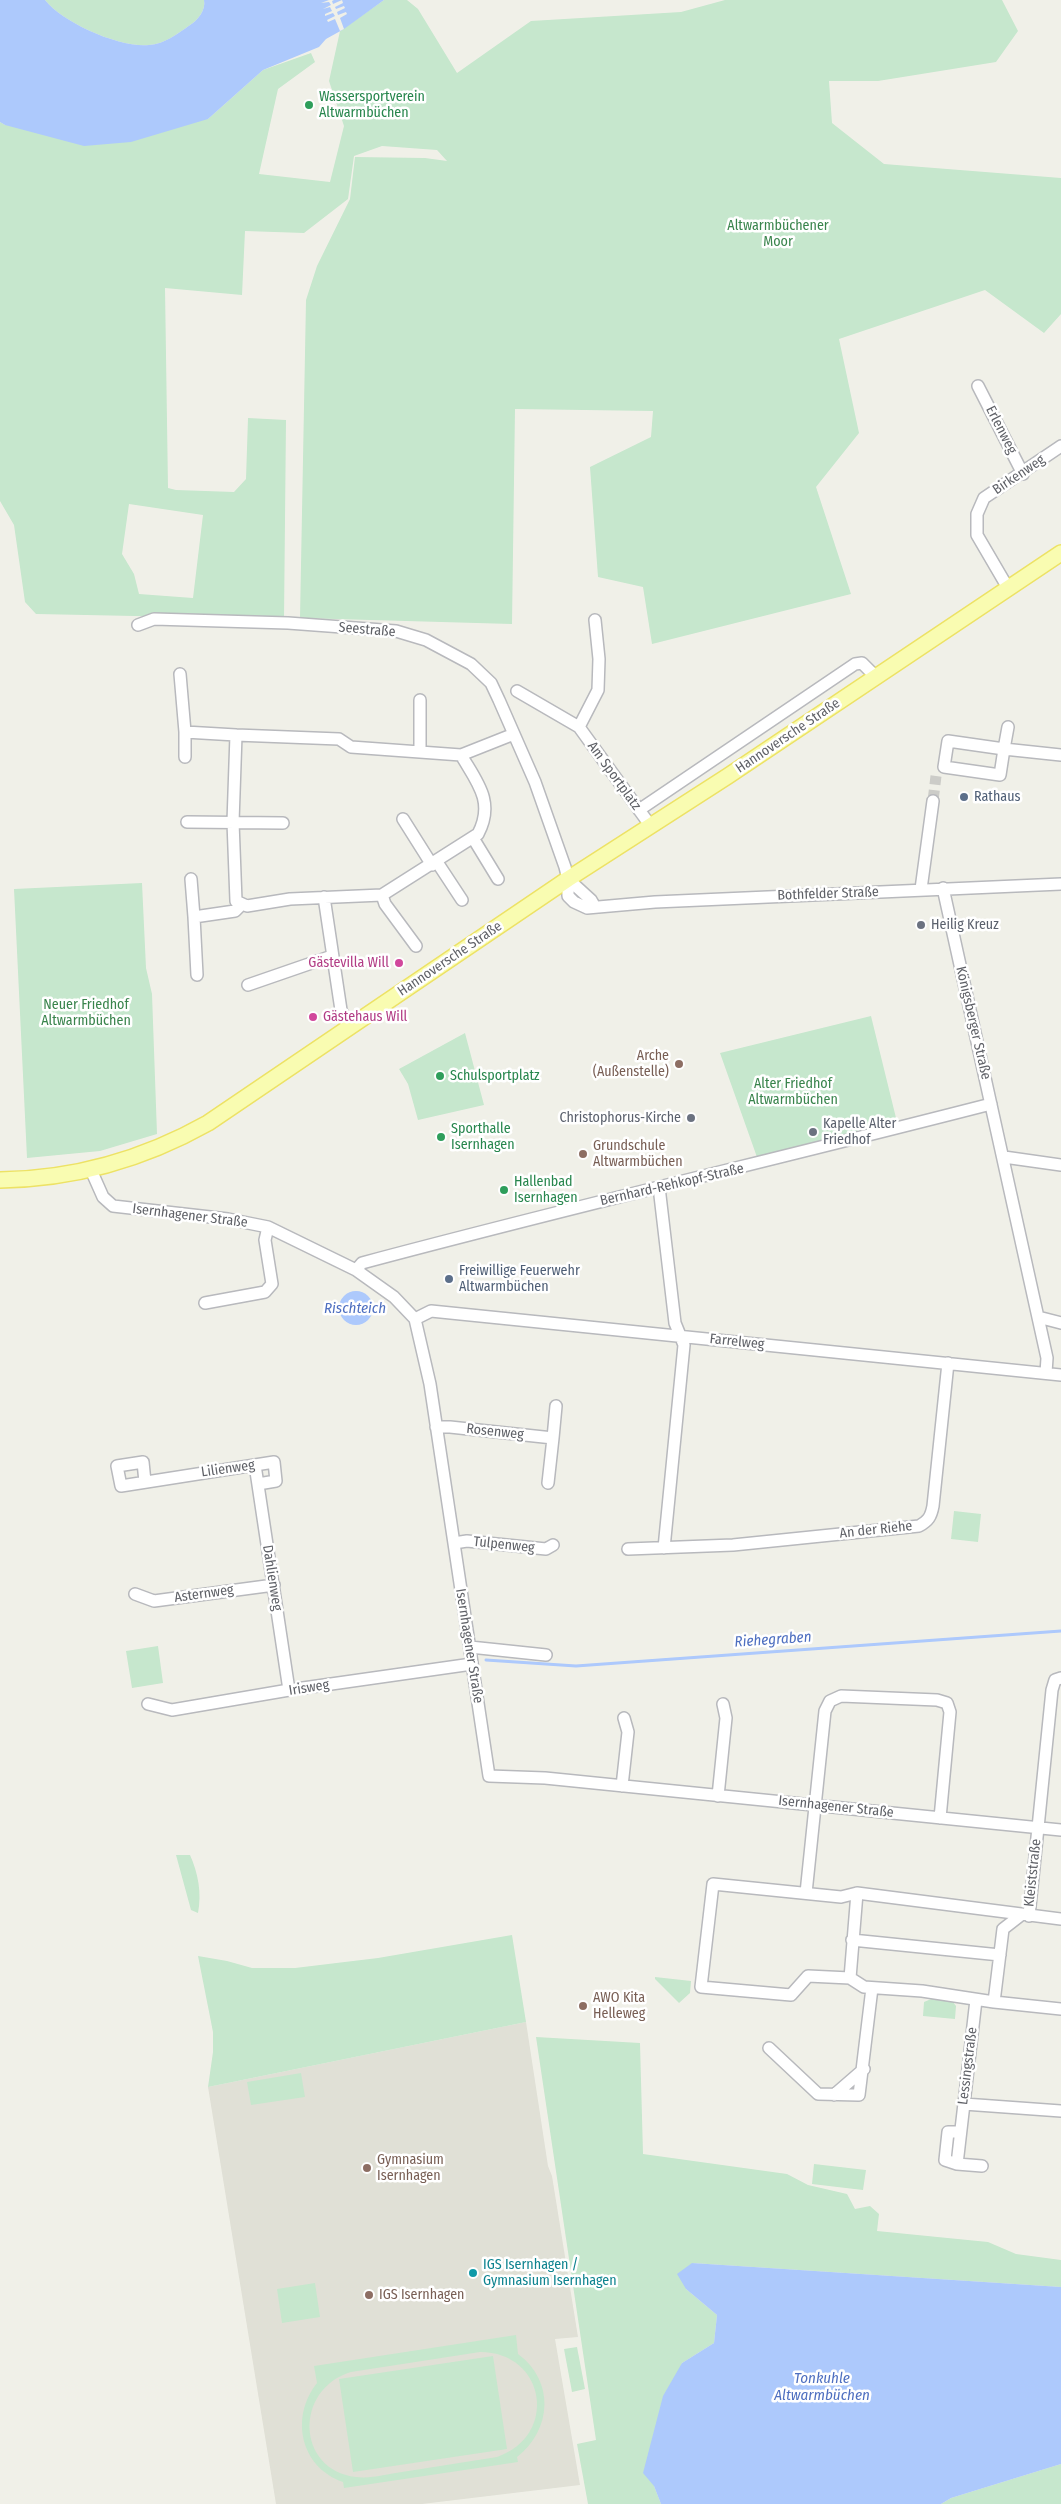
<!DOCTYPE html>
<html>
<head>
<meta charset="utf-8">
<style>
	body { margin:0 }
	canvas { display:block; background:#f0f0e8 }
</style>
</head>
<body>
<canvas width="1061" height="2504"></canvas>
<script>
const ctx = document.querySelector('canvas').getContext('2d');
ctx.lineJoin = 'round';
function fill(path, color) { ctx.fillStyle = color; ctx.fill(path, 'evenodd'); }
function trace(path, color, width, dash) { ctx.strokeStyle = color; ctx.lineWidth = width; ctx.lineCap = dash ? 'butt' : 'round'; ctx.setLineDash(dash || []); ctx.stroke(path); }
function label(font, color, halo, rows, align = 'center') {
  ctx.font = font + ' "Fira Sans Condensed",sans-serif'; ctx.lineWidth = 5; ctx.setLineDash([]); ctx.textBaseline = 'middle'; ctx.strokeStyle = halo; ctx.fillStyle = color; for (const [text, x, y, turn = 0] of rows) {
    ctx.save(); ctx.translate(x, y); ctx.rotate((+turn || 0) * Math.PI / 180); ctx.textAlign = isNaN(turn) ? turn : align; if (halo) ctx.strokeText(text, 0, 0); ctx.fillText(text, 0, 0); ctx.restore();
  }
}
const education = new Path2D(`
	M 526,2022 L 548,2166 L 552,2176 L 578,2337 L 555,2339 L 580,2485 L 422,2504 L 276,2504 L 208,2087 Z`);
const green = new Path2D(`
	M 45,0 L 204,0 C 206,10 198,20 190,25 C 177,34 165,44 149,45 C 120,48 63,23 45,0 Z
	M 384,0 L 407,0 L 418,9 L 457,73 L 531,21 L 681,12 L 725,0 L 1002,0 L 1018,31 L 996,62 L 878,81 L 829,81 L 832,123 L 884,164 L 1061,178 L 1061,314 L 1044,333 L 985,290 L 839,339 L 859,433 L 816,487 L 851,594 L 652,644 L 643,587 L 598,577 L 590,467 L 651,437 L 653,411 L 515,409 L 512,624 L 300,618 L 306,300 L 317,266 L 350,199 L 355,157 L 425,158 L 447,161 L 437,150 L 382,146 L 354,156 L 348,199 L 304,233 L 245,231 L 242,295 L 165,288 L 168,488 L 176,490 L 234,492 L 246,479 L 248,418 L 286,420 L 284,619 L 36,614 L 25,602 L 14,525 L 0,501 L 0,122 L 5,125 L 208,119 L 263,70 L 311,53 L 315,62 L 278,89 L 259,174 L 330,182 L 344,126 L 329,81 L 340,31 ZM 129,504 L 203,515 L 193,598 L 139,594 L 134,574 L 122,554 Z
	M 142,883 L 146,968 L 152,994 L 157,1134 L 100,1151 L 27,1158 L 14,889 Z
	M 871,1016 L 897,1122 L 758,1160 L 720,1053 Z
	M 465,1033 L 484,1105 L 418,1120 L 408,1084 L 399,1069 Z
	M 954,1511 L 981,1514 L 978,1542 L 951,1539 Z
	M 158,1646 L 163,1683 L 132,1688 L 126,1651 Z
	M 176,1855 L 190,1855 C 198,1873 202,1893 198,1913 L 191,1910 Z
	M 512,1935 L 526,2022 L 208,2087 L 213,2052 L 213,2032 L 198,1956 L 227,1961 L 252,1968 L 295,1968 L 378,1958 Z
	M 655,1977 L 691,1981 L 690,1993 L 679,2003 L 655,1979 Z
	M 936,1997 L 950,1998 L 956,2006 L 955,2019 L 923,2016 L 924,2002 Z
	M 536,2037 L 640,2043 L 643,2154 L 787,2174 L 808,2185 L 847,2194 L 855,2209 L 870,2206 L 879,2214 L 877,2231 L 988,2242 L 1016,2254 L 1061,2260 L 1061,2287 L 692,2263 L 686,2289 L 717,2315 L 714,2343 L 682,2363 L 654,2486 L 661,2504 L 588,2504 L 577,2444 L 596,2440 Z
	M 301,2073 L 305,2097 L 251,2105 L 247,2082 Z
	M 814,2164 L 866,2170 L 863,2190 L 812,2184 Z
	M 315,2283 L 320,2317 L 282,2323 L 277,2289 Z
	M 516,2335 L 518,2354 C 555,2381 552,2430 517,2457 L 518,2462 L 344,2488 L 343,2482 C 300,2467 290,2417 317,2383 L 314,2366 ZM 480,2352 C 546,2352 559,2436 497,2457 C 465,2462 434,2467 402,2472 C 387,2474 371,2479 356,2477 C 296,2470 294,2389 351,2372 Z
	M 577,2347 L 585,2389 L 572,2392 L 564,2349 Z
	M 493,2356 L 507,2449 L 353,2472 L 339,2379 Z
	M 1061,2464 L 1061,2504 L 941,2504 L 951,2498 Z`);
const water = new Path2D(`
	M 0,0 L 45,0 C 63,23 120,48 149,45 C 165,44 177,34 190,25 C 198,20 206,10 204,0 L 384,0 L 344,29 L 326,39 L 319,47 L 263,70 L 208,119 L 131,142 L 84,146 L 5,125 L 0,122 Z
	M339 1308a17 17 0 1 1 34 0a17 17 0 1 1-34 0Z
	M 692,2263 L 1061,2287 L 1061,2464 L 951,2498 L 941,2504 L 661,2504 L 654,2486 L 643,2473 L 663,2396 L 682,2363 L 714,2343 L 717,2315 L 686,2289 L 677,2274 Z`);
const pier = new Path2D(`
	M 329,0 L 334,0 L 332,1 L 333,4 L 342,0 L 343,3 L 335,7 L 336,9 L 344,6 L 345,8 L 337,12 L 338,15 L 346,12 L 347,14 L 340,18 L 344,29 L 340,31 L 335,19 L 328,22 L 327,20 L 335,16 L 333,13 L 325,16 L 325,14 L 332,11 L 330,7 L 323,9 L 331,5 L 329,2 L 321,3 Z`);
const stream = new Path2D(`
	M 486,1660 L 576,1666 L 1061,1631`);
const minorTunnel = new Path2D(`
	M 933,801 L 936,776`);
const minor = new Path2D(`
	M 978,386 L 1023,474
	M 1008,588 L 977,535 L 977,514 L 984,498 L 1061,446
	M 138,625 L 154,619 L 288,623 L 396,631 L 426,640 L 471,664 L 491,683 L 499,700 L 535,782 L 565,867 L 568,879 L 568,896 L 574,902 L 587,908 L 655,902 L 1061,884
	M 180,674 L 185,732
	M 517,691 L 579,727 L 650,825
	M 579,727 L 598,690 L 599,659 L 595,620
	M 1008,727 L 1004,749 L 1061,755
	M 948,741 L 1004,749 L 1000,775 L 944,767 Z
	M 420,751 L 420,700
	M 461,755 C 477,782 495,802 478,834 L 382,895 L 290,899 L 247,906 L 236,901 L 233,822 L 236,735 L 339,739 L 351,747 L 461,755 L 514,734
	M 185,757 L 185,732 L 236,735
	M 639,810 L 855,664 L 862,663 L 876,677
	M 403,819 L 432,865
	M 187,822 L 283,823
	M 473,838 L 498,879
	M 437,862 L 462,900
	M 191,879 L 194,917 L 235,911 L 241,905
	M 568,879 L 591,900 L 595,907
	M 943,888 L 1047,1358 L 1046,1373
	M 921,889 L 933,801
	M 382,895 L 385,904 L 416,946
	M 324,897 L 341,1010 L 349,1027
	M 194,917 L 197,975
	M 248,985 L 332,956
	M 1004,1157 L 1061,1165
	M 91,1170 L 103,1197 L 113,1206 L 228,1219 L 268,1227 L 356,1270 L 394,1297 L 415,1319 L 430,1384 L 489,1776 L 545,1778 L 1061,1830
	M 659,1187 L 675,1323 L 684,1345 L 664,1548
	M 356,1270 L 362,1263 C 571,1207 781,1158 991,1104
	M 205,1303 L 265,1292 L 272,1284 L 265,1240 L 268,1227
	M 1038,1317 L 1061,1323
	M 415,1319 L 431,1311 L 1061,1375
	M 436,1427 L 450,1427 L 553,1438 L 548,1483
	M 553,1438 L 556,1406
	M 255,1465 L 289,1690
	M 145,1482 L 143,1462 L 117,1466 L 121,1486 L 274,1462 L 276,1481 L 258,1484
	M 454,1543 L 467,1541 L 546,1549 L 553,1545
	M 628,1549 L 733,1545 L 919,1526 C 928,1521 931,1517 933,1506 L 948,1363
	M 135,1594 L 154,1601 L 274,1585
	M 470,1647 L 546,1655
	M 148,1704 L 172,1710 L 289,1690 L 472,1664
	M 622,1786 L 628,1732 L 624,1718
	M 718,1796 L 726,1718 L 723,1704
	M 806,1893 L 825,1711 L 830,1701 L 841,1696 L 937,1700 L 947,1703 L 950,1712 L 940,1818
	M 1021,1915 L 1003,1929 L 994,2002 L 922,1991 L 864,1987 L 850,1978 L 808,1976 L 791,1995 L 701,1987 L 713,1884 L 841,1897 L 857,1893 L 1061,1919
	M 1029,1916 L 1052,1690 L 1055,1680 L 1061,1678
	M 852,1940 L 1000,1955
	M 850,1978 L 857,1893
	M 976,2000 L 957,2164 L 982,2166
	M 994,2002 L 1061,2009
	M 769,2048 L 818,2094 L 859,2095 L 872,1988
	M 834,2095 L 864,2069
	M 964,2104 L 1061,2111
	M 957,2164 L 945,2160 L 948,2132 L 960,2132`);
const major = new Path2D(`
	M 0,1180 C 74,1179 144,1159 208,1123 L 568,879 L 728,776 L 1061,553`);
const markers = [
	[309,105,5,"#2e9e5b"],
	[964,797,5,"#5c6f8a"],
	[921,925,5,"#6b7280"],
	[399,963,5,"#d1479c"],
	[313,1017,5,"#d1479c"],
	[679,1064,5,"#8d6e63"],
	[440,1076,5,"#2e9e5b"],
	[691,1118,5,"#6b7280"],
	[813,1132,5,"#6b7280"],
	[441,1137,5,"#2e9e5b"],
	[583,1154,5,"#8d6e63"],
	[504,1190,5,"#2e9e5b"],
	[449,1279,5,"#5c6f8a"],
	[583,2006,5,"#8d6e63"],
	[367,2168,5,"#8d6e63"],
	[473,2273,5,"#0f9aa8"],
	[369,2295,5,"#8d6e63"]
];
const leisureNames = [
	["Wassersportverein",319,97],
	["Altwarmbüchen",319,113],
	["Schulsportplatz",450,1076],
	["Sporthalle",451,1129],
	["Isernhagen",451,1145],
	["Hallenbad",514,1182],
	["Isernhagen",514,1198]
];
const parkNames = [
	["Altwarmbüchener",778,226],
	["Moor",778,242],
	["Neuer Friedhof",86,1005],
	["Altwarmbüchen",86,1021],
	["Alter Friedhof",793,1084],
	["Altwarmbüchen",793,1100]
];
const streetNames = [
	["Erlenweg",1001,430,63],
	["Birkenweg",1019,475,-34],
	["Seestraße",367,630,5],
	["Hannoversche Straße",788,736,-34],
	["Am Sportplatz",614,776,54],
	["Bothfelder Straße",828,894,-2],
	["Hannoversche Straße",450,959,-34],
	["Königsberger Straße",973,1023,77],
	["Bernhard-Rehkopf-Straße",672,1185,-13],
	["Isernhagener Straße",190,1216,7],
	["Farrelweg",737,1342,6],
	["Rosenweg",495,1432,6],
	["Lilienweg",228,1469,-8],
	["An der Riehe",876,1530,-6],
	["Tulpenweg",504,1545,6],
	["Dahlienweg",272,1578,81],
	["Asternweg",204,1594,-8],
	["Isernhagener Straße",469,1646,81],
	["Irisweg",309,1688,-9],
	["Isernhagener Straße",836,1807,6],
	["Kleiststraße",1033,1873,-84],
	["Lessingstraße",968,2066,-83]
];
const serviceNames = [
	["Rathaus",974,797],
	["Freiwillige Feuerwehr",459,1271],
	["Altwarmbüchen",459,1287]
];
const worshipNames = [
	["Heilig Kreuz",931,925],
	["Christophorus-Kirche",681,1118,"right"],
	["Kapelle Alter",823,1124],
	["Friedhof",823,1140]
];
const hotelNames = [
	["Gästevilla Will",389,963],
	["Gästehaus Will",323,1017,"left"]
];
const educationNames = [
	["Arche",669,1056,"right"],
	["(Außenstelle)",669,1072,"right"],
	["Grundschule",593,1146],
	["Altwarmbüchen",593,1162],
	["AWO Kita",593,1998],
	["Helleweg",593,2014],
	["Gymnasium",377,2160],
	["Isernhagen",377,2176],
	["IGS Isernhagen",379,2295]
];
const cultureNames = [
	["IGS Isernhagen /",483,2265],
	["Gymnasium Isernhagen",483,2281]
];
const waterNames = [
	["Rischteich",355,1309],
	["Riehegraben",773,1640,-4],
	["Tonkuhle",822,2379],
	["Altwarmbüchen",822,2396]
];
fill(education, '#e0e0d6');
fill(green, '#c6e7cd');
fill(water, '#adc9fc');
fill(pier, '#f0f0e8');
trace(stream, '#adc9fc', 3);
trace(minorTunnel, '#ccccc8', 11, [11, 5.5]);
trace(minor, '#b8b9bd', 14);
trace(major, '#ede265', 18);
trace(minor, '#fff', 11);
trace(major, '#f9fcb1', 15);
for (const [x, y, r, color] of markers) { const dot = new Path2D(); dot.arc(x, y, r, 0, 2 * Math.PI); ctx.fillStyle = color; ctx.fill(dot); trace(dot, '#fff', 2); }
label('14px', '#27864d', '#fff', leisureNames, 'left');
label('14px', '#39844c', '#fff', parkNames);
label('14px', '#5f6167', '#fff', streetNames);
label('14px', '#4e5e75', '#fff', serviceNames, 'left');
label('14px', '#5b616d', '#fff', worshipNames, 'left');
label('14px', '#b23c85', '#fff', hotelNames, 'right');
label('14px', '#785e54', '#fff', educationNames, 'left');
label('14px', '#0d838f', '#fff', cultureNames, 'left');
label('italic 15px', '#4e6fc0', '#fff', waterNames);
</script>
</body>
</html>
